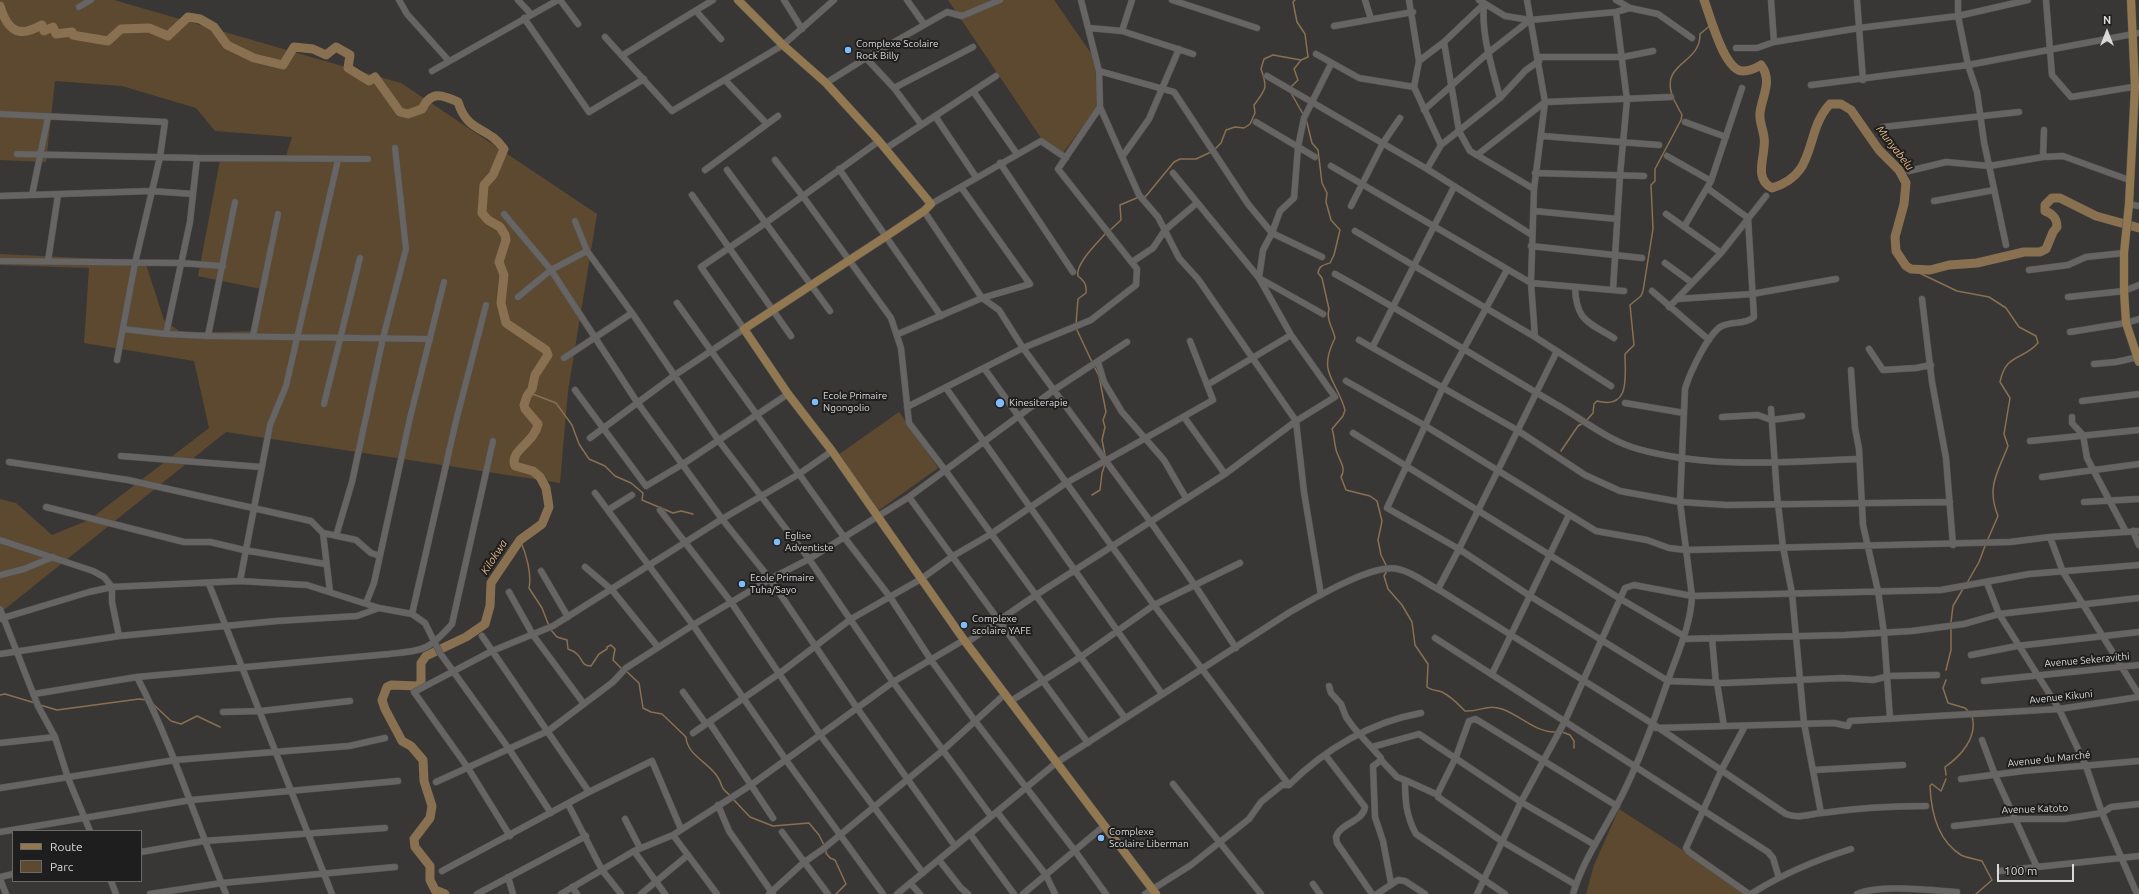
<!DOCTYPE html>
<html>
<head>
<meta charset="utf-8">
<style>
	body { margin:0 }
	#map { position:relative; width:2139px; height:894px; overflow:hidden; background:#393735; font-family:Ubuntu,sans-serif }
	canvas { display:block }
	.legend { position:absolute; left:12px; top:830px; width:130px; height:52px; box-sizing:border-box; background:#1f1e1e; border:1px solid #6a6969; margin:0; padding:5px 7px; list-style:none; font-size:12px; color:#dbdad9 }
	.legend li { display:flex; align-items:center; gap:8px; height:20px }
	.legend b { width:20px; border:1px solid #6a6969 }
	.north { position:absolute; left:2087px; top:12px; width:40px; height:40px; -webkit-text-stroke:3px #1f1e1e; paint-order:stroke; rotate:0deg; font-size:11px; font-weight:700; line-height:16px; text-align:center; color:#dbdad9 }
	.north::after { content:''; display:block; margin:auto; width:14px; height:18px; background:#dbdad9; clip-path:polygon(50% 0,100% 100%,50% 72%,0 100%) }
	.scale { position:absolute; left:1997px; top:864px; width:77px; height:18px; box-sizing:border-box; border:2px solid #dbdad9; border-top:0; padding-left:5px; font-size:12px; line-height:14px; white-space:nowrap; color:#dbdad9; -webkit-text-stroke:3px #1f1e1e; paint-order:stroke }
</style>
</head>
<body>
<div id="map">
<canvas width="2139" height="894"></canvas>
<ul class="legend">
<li><b style="height:5px;background:#917851"></b>Route</li>
<li><b style="height:11px;background:#5d4930"></b>Parc</li>
</ul>
<div class="north">N</div>
<div class="scale">100 m</div>
</div>
<script>
const ctx = document.querySelector('canvas').getContext('2d');
ctx.lineJoin = 'round';
function fill(path, color) { ctx.fillStyle = color; ctx.fill(path, 'evenodd'); }
function trace(path, color, width, dash) { ctx.strokeStyle = color; ctx.lineWidth = width; ctx.lineCap = dash ? 'butt' : 'round'; ctx.setLineDash(dash || []); ctx.stroke(path); }
function label(font, color, halo, rows, align = 'center') {
  ctx.font = font + ' Ubuntu,sans-serif'; ctx.lineWidth = 4; ctx.setLineDash([]); ctx.textBaseline = 'middle'; ctx.strokeStyle = halo; ctx.fillStyle = color; for (const [text, x, y, turn = 0] of rows) {
    ctx.save(); ctx.translate(x, y); ctx.rotate((+turn || 0) * Math.PI / 180); ctx.textAlign = isNaN(turn) ? turn : align; if (halo) ctx.strokeText(text, 0, 0); ctx.fillText(text, 0, 0); ctx.restore();
  }
}
const green = new Path2D(`
	M 0,0 L 114,0 L 401,83 L 597,214 L 568,391 L 560,483 L 226,432 L 0,613 L 0,499 L 16,503 L 52,535 L 89,520 L 209,428 L 194,361 L 84,343 L 89,268 L 0,265 L 0,254 L 145,261 L 164,320 L 182,333 L 256,331 L 266,290 L 198,276 L 221,155 L 286,156 L 292,137 L 215,131 L 196,108 L 122,86 L 55,81 L 46,162 L 0,160 Z
	M 948,0 L 1054,0 L 1095,59 L 1097,107 L 1063,153 L 1041,138 Z
	M 899,412 L 938,468 L 878,511 L 838,455 Z
	M 1619,809 L 1751,894 L 1586,894 L 1594,865 Z`);
const stream = new Path2D(`
	M 1290,88 L 1298,80 L 1294,69 L 1301,60 L 1308,57 L 1305,34 L 1297,22 L 1293,2 L 1295,0
	M 1291,93 L 1303,114
	M 1672,95 C 1661,62 1701,64 1700,34 L 1712,24
	M 1306,119 L 1312,143 L 1318,150 L 1322,183 L 1327,193 L 1326,202 L 1331,220 L 1340,230 L 1334,255 L 1330,263 C 1323,265 1319,266 1318,273 L 1322,278 L 1329,309 C 1326,320 1333,328 1335,338 C 1317,374 1336,378 1345,410 L 1343,416 L 1332,429 C 1335,437 1334,448 1338,455 C 1341,463 1346,469 1341,477 L 1346,490 L 1370,496 L 1377,501 L 1382,521 L 1378,540 L 1381,555 L 1387,567
	M 1214,150 L 1221,143 L 1226,130 L 1235,127 L 1244,128 L 1250,124 L 1255,113 L 1254,105 C 1266,89 1268,88 1261,69 L 1264,59 L 1273,55 L 1301,60
	M 1143,197 L 1146,196 L 1174,162 L 1180,159 L 1196,159 L 1211,152
	M 1109,231 L 1121,220 L 1120,205 L 1139,197
	M 1911,269 L 1957,291 L 1989,297 L 2006,308 L 2019,327 L 2036,336 L 2038,343 C 2022,361 2006,353 2000,382 L 2010,398 L 2004,434 L 2008,446 C 1998,472 1986,487 1998,516 L 1988,539
	M 1076,324 L 1078,299 L 1086,293 C 1087,284 1084,281 1078,276 C 1075,264 1098,242 1106,233
	M 1076,328 L 1092,362
	M 1094,366 L 1099,376 L 1106,412 L 1103,420 L 1105,427 L 1102,440 L 1105,455
	M 530,393 L 556,403 L 572,425 L 579,444 L 589,459 L 605,466 L 615,476 L 631,483 L 643,493 L 642,500 L 673,513 L 681,511 L 693,514
	M 1586,421 L 1593,413 L 1594,404 L 1597,401 C 1631,410 1625,376 1625,354 L 1634,345 L 1630,305 L 1641,296 L 1643,291 L 1653,229 L 1651,185 L 1655,181 L 1655,169 L 1681,120 L 1682,115 L 1673,98
	M 1561,451 L 1578,426 L 1583,423
	M 1092,495 L 1100,490 L 1102,473 L 1105,464
	M 520,540 C 526,553 532,574 529,588 L 542,608 L 549,626
	M 1387,571 L 1384,576 L 1388,589 L 1402,605 L 1412,622 L 1415,645 L 1428,664 L 1427,687 C 1432,691 1437,690 1442,692 C 1452,697 1458,704 1465,711 C 1480,712 1485,704 1502,709 C 1520,715 1536,733 1556,732
	M 1967,583 L 1979,562 L 1985,546
	M 1951,622 L 1953,606 L 1964,587
	M 551,630 L 557,637 L 567,640 L 568,649 C 571,650 575,652 577,654 C 583,659 581,666 591,666 L 599,654 L 607,649 L 607,647 L 611,645 L 615,649 L 613,660 L 622,669
	M 1946,670 L 1951,650 L 1951,629
	M 626,671 L 639,683 L 643,708 L 651,712 L 662,714 L 686,737 C 687,755 708,762 717,776 C 724,786 718,786 731,796
	M 1946,680 L 1943,688 L 1948,703 L 1965,708 L 1969,712
	M 0,695 L 5,694 L 35,703
	M 153,704 L 171,721 L 181,724 L 197,716 L 220,727
	M 40,705 L 57,710 L 139,699 L 147,700
	M 1562,732 L 1570,735 L 1574,741 L 1574,748
	M 1946,775 L 1945,767 C 1961,756 1978,737 1972,716
	M 1946,779 L 1941,791 L 1932,784 L 1930,786 C 1931,812 1937,840 1961,855 C 1967,858 1976,859 1982,861 L 1992,880 L 1976,894
	M 733,799 L 750,817 L 773,826 L 809,823 L 819,835 L 824,845
	M 826,849 L 826,853 L 830,858 L 835,860 L 846,884 L 836,894`);
const river = new Path2D(`
	M 1704,0 C 1710,15 1724,71 1743,71 C 1749,71 1756,68 1761,65 C 1773,81 1762,96 1760,113 C 1759,121 1763,129 1764,137 C 1767,154 1752,178 1772,188 C 1819,174 1803,133 1830,104 L 1841,104 L 1851,110 L 1879,150 L 1899,170 L 1906,183 L 1904,204 L 1895,237 L 1896,251 L 1906,266 L 1911,269 L 1930,270 L 1949,265 L 1977,263 L 2024,252 L 2040,252 L 2046,249 L 2053,232 L 2057,227 C 2057,218 2053,214 2045,211 L 2045,205 L 2052,198 L 2060,198 L 2096,216 L 2139,228
	M 0,6 C 4,19 11,35 27,31 C 33,30 37,27 42,25 L 44,31 L 53,27 L 56,34 L 72,32 L 73,35 L 78,36 L 108,41 L 121,29 L 149,28 L 168,36 L 188,17 L 200,19 L 214,27 L 227,45 L 254,58 L 283,65 L 294,47 L 313,49 L 326,55 L 336,47 L 350,55 L 348,68 L 369,81 L 375,77 L 400,112 L 408,114 L 422,109 C 431,90 443,95 458,102 C 468,134 487,125 504,149 L 493,175 L 484,185 L 482,213 L 488,220 L 500,227 L 505,235 L 506,240 L 499,262 L 504,275 L 501,303 L 506,323 L 546,350 L 548,355 L 535,375 L 532,389 L 527,396 L 524,405 L 525,409 L 538,424 C 534,444 509,450 515,466 L 533,471 L 540,477 L 546,488 L 549,507 L 542,524 L 520,540 L 491,583 L 490,606 L 485,624 L 466,637 L 426,656 L 421,663 L 421,682 L 418,686 L 391,685 L 387,687 L 382,700 L 385,709 L 402,741 L 411,746 L 423,760 L 424,781 L 432,806 L 430,818 L 414,839 L 415,847 L 430,866 L 430,880 L 435,890 L 445,894`);
const street = new Path2D(`
	M 399,0 L 407,14 L 449,61
	M 518,0 L 531,14
	M 560,0 L 578,24
	M 784,0 L 802,29
	M 907,0 L 924,24
	M 1172,0 L 1257,28
	M 1365,0 L 1371,19
	M 1409,0 L 1419,61 L 1414,87 L 1441,145
	M 1479,0 L 1505,16 L 1530,20 L 1616,12 L 1630,8 L 1658,14 L 1692,38
	M 1527,0 L 1545,102 L 1534,189 L 1531,283 L 1535,337
	M 1616,0 L 1630,8
	M 1771,0 L 1774,42
	M 1857,0 L 1863,80
	M 1958,0 L 1958,16 L 1968,65 L 1977,92 L 1984,142 L 2006,245
	M 2046,0 L 2052,75 L 2071,97 L 2139,86
	M 1484,4 C 1481,35 1492,67 1500,98
	M 79,7 L 91,0
	M 696,11 L 721,39
	M 524,18 L 589,112 L 644,79
	M 1334,26 L 1413,12
	M 1089,28 L 1122,31 L 1193,54
	M 1122,31 L 1132,0
	M 605,37 L 672,111 L 783,45 L 834,0
	M 1444,42 L 1459,131 L 1470,151 L 1534,189
	M 1736,48 L 1757,48 L 1774,42 L 1859,28 L 1958,16 L 2028,0
	M 1316,54 L 1359,78 L 1414,87
	M 623,55 L 713,0
	M 1538,57 L 1623,57 L 1653,51
	M 866,58 L 894,88 L 921,124
	M 1419,61 L 1444,42 L 1484,4
	M 432,71 L 558,0
	M 1099,71 L 1174,92 L 1248,204 L 1272,233 L 1322,257
	M 1267,76 L 1427,169 L 1532,235
	M 725,80 L 767,124
	M 826,83 L 866,58 L 947,12 L 962,16 L 1000,0
	M 1811,85 L 1968,65 L 2139,33
	M 894,88 L 973,47
	M 973,91 L 1017,154
	M 1100,107 L 1139,195 L 1158,217 L 1179,258 L 1198,279 L 1296,421 L 1304,492 L 1321,595
	M 1424,110 L 1488,53 L 1530,20
	M 0,114 L 165,122 L 160,157 L 135,263 L 117,360
	M 935,116 L 976,177
	M 1256,122 L 1315,157
	M 1685,122 L 1726,137
	M 1883,127 L 2019,112
	M 1542,136 L 1659,145
	M 885,149 L 996,76
	M 17,154 L 197,158 L 368,159
	M 1477,155 L 1545,102 L 1671,97
	M 1667,156 L 1711,181
	M 1122,157 L 1149,119 L 1179,49
	M 2043,157 L 2044,130
	M 775,160 L 802,195 L 891,318 L 901,348 L 909,423 L 945,470 L 1125,718
	M 1000,163 L 1073,272
	M 1331,166 L 1531,283 L 1624,291
	M 839,169 L 941,316
	M 1427,169 L 1441,145 L 1500,98 L 1526,70 L 1539,61
	M 705,170 L 778,116
	M 727,170 L 830,311
	M 1909,171 L 1946,162 L 1989,166 L 2043,157 L 2063,156 L 2129,180
	M 1535,173 L 1644,176
	M 32,195 L 48,117
	M 692,195 L 791,336
	M 0,196 L 151,191 L 193,194
	M 1934,201 L 1994,190
	M 931,204 L 1041,141 L 1066,158
	M 2129,204 L 2139,206
	M 1351,206 L 1383,143 L 1400,118
	M 924,211 L 982,298 L 999,310 L 1023,348 L 1150,521 L 1194,584 L 1236,648
	M 1534,211 L 1617,219
	M 504,214 L 551,270 L 637,402 L 722,519 L 770,579 L 857,708 L 955,846
	M 1666,214 L 1721,253
	M 575,221 L 587,251 L 632,313 L 719,441 L 809,559 L 893,682 L 991,816
	M 1684,227 L 1711,181 L 1742,88
	M 1355,231 L 1535,337 L 1611,386
	M 1531,246 L 1642,258
	M 0,261 L 180,263 L 223,266
	M 48,261 L 58,195
	M 1132,262 L 1153,248 L 1165,230 L 1197,203
	M 1665,263 L 1691,282
	M 1507,270 L 1443,387 L 1387,508 L 1459,549 L 1530,596 L 1668,681 L 1725,683 L 1843,678 L 1873,680 L 1889,676 L 1937,675
	M 2029,270 L 2068,265 L 2086,257 L 2124,253
	M 1335,274 C 1411,316 1484,362 1559,406 C 1585,421 1609,441 1638,449 C 1710,469 1785,462 1858,459
	M 1575,287 C 1576,321 1588,322 1614,338
	M 1613,290 L 1620,175 L 1627,100 L 1616,12
	M 1652,291 L 1709,340
	M 518,297 L 551,270 L 587,251
	M 2068,297 L 2124,291 L 2139,285
	M 1677,299 L 1752,294 L 1836,279
	M 1922,299 L 1932,382 L 1946,458 L 1953,545
	M 677,303 L 844,537 L 890,597 L 931,660 L 975,721 L 1075,851 L 1106,894
	M 1669,307 L 1721,253 L 1766,196
	M 1323,314 L 1259,278 L 1263,250 L 1272,233 L 1280,211 L 1294,198 L 1298,147 L 1304,118 L 1331,64
	M 123,329 L 166,334 L 208,336 L 430,339
	M 2070,332 L 2126,323 L 2139,319
	M 166,334 L 190,222 L 197,158
	M 898,334 L 982,298 L 1030,284 L 961,187
	M 208,336 L 235,202
	M 253,336 L 278,214
	M 1359,340 L 1517,430 L 1585,475 L 1620,491 L 1680,502 L 1727,505 L 1950,502
	M 1373,346 L 1454,187
	M 1869,349 L 1883,370 L 1916,368 L 1931,365
	M 564,358 L 632,313
	M 1098,362 L 1104,382 L 1122,412 L 1164,460 L 1186,498
	M 2094,364 L 2116,362 L 2139,357
	M 984,368 L 1154,605 L 1289,785
	M 1851,370 L 1855,428 L 1859,449 L 1863,525 L 1878,591 L 1884,633 L 1890,719
	M 1346,381 L 1424,425 L 1596,531 L 1647,540 L 1669,548 L 1686,550 L 2010,542 L 2050,537 L 2139,531
	M 1207,385 L 1291,335
	M 946,388 L 1162,694
	M 575,390 L 646,486 L 683,464 L 788,394
	M 2082,401 L 2139,394
	M 1625,403 L 1684,413
	M 324,404 L 360,258
	M 907,407 L 1023,348 L 1091,320 L 1136,285 L 1137,269 L 1058,169 L 1100,107 L 1099,71 L 1081,0
	M 1771,409 L 1777,495 L 1783,547 L 1792,593 L 1804,723 L 1821,813
	M 1184,417 L 1225,474
	M 1722,417 L 1758,415 L 1771,420 L 1802,416
	M 2072,417 L 2072,423 L 2083,435 L 2087,458 L 2126,532
	M 1353,433 L 1619,598 L 1684,636
	M 590,438 L 675,375 L 744,329 L 701,267 L 767,222 L 879,141
	M 2030,441 L 2139,430
	M 121,456 L 261,467
	M 9,462 L 128,480 L 311,521 L 323,533 L 356,540 L 371,553 L 380,556
	M 2042,477 L 2139,464
	M 595,493 L 693,625 L 786,760 L 883,894
	M 909,497 L 1088,743
	M 2084,502 L 2139,499
	M 46,507 L 184,542 L 210,542 L 244,550 L 325,564
	M 608,510 L 632,495
	M 660,510 L 731,602 L 821,736 L 923,873
	M 2133,531 L 2139,545
	M 323,533 L 330,592
	M 336,536 L 352,482 L 383,338 L 406,249 L 395,148
	M 2050,537 L 2063,572 L 2139,695
	M 0,540 L 93,571 L 104,577 L 112,587 L 112,602 L 119,636
	M 585,567 L 612,590 L 658,647
	M 541,571 L 568,617
	M 0,575 L 24,569 L 53,557
	M 240,581 L 270,425 L 286,386 L 338,160
	M 1987,583 L 1999,614 L 2059,709 L 2086,766 L 2102,813 L 2137,894
	M 209,584 L 332,894
	M 1438,589 L 1459,549 L 1557,351
	M 509,592 L 533,635 L 584,704
	M 366,603 L 374,583 L 410,418 L 444,282
	M 0,609 L 38,706 L 55,737 L 68,778 L 90,831
	M 412,614 L 456,421 L 486,305
	M 0,619 L 89,592 L 112,587 L 240,581 L 307,585 L 379,608 L 412,614 L 425,623 L 440,653 L 509,749 L 551,813
	M 482,636 L 589,792
	M 1435,638 L 1768,852 L 1773,858 L 1779,878
	M 1712,638 L 1716,683
	M 1683,639 L 1845,635 L 1912,631 L 1964,624 L 1999,614 L 2139,598
	M 966,643 L 1036,595 L 1225,474 L 1296,421 L 1335,397 L 1291,335 L 1259,278 L 1173,173
	M 0,654 L 119,636 L 277,621 L 357,616 L 379,608
	M 1971,655 L 2017,646 L 2139,632
	M 1492,674 L 1569,515
	M 137,677 C 173,746 196,822 226,894
	M 1984,681 L 2139,665
	M 1717,683 L 1724,726
	M 1329,686 L 1331,693 L 1341,704 L 1346,717 L 1354,728 L 1381,758 L 1380,761 L 1373,766 L 1375,817 L 1383,841 L 1391,883
	M 683,692 L 706,724
	M 34,694 L 137,677 L 389,654 C 424,650 428,651 452,624 L 493,441
	M 1011,701 L 1082,656 L 1154,605 L 1240,563
	M 223,712 L 261,711 L 350,701
	M 709,722 L 773,818
	M 1745,726 L 1722,769 L 1686,848 L 1689,852 L 1749,894
	M 1656,728 L 1834,723 L 1848,726 L 1850,721 L 2059,709 L 2139,697
	M 693,733 L 780,673 L 851,619 L 921,579 L 953,556 L 991,534 L 1066,483 L 1213,400 L 1190,341
	M 1982,740 L 1995,775 L 2037,867
	M 0,743 L 55,737
	M 1372,747 L 1419,734 L 1521,802 L 1595,845
	M 1326,756 L 1365,807 C 1363,822 1340,823 1336,837 L 1337,843 L 1372,894
	M 1381,760 L 1397,777 L 1405,780 C 1405,800 1406,816 1416,834 L 1505,894
	M 1814,770 L 1903,765
	M 1961,779 L 2023,771 L 2139,761
	M 1405,780 L 1438,795
	M 436,782 L 548,731 L 613,682 L 626,668 L 693,625 L 770,579 L 809,559 L 909,497 L 1054,390 L 1127,342
	M 1173,784 L 1261,894
	M 0,788 L 175,760 L 349,746 L 385,738
	M 568,804 L 602,870 L 621,894
	M 718,805 L 729,831 L 773,894
	M 997,812 L 1046,875 L 1055,894
	M 625,819 L 640,848
	M 1954,826 L 2016,819 L 2064,819 L 2102,813 L 2111,807 L 2139,804
	M 0,832 L 191,800 L 398,781
	M 782,832 L 828,894
	M 970,834 L 1014,894
	M 673,835 L 717,894
	M 510,836 L 468,768 L 414,692 L 492,651 L 553,626 L 722,519 L 799,474 L 832,451
	M 634,851 L 665,894
	M 141,852 L 204,841 L 385,828
	M 939,860 L 961,888 L 968,894
	M 442,871 L 589,792 L 652,761 L 681,829
	M 2000,871 L 2139,856
	M 0,877 L 13,874
	M 508,877 L 513,894
	M 0,879 L 6,894
	M 111,881 L 116,894
	M 910,883 L 920,894
	M 1313,884 L 1320,894
	M 1576,885 L 1503,842 L 1438,797 L 1438,793 L 1456,757 L 1469,721 L 1475,719 L 1479,721 L 1617,806
	M 572,887 L 577,894
	M 150,894 L 222,883 L 395,867
	M 477,894 L 586,836
	M 561,894 L 634,851 L 673,835 L 751,785 L 893,682 L 964,640
	M 641,894 L 688,855
	M 769,894 L 803,863 L 823,849 L 942,751 L 1005,694
	M 897,894 L 1056,763 L 1290,612 C 1313,599 1373,563 1398,569 C 1413,572 1427,584 1441,591 L 1653,724 L 1786,814 C 1799,819 1808,814 1822,813 C 1856,808 1891,806 1926,806
	M 1023,894 L 1104,826
	M 1145,894 L 1191,865 L 1249,819 L 1261,802 L 1282,785 L 1289,785 C 1325,749 1371,722 1421,713
	M 1377,894 L 1398,880 L 1405,881 L 1425,894
	M 1477,894 L 1521,802 L 1565,721 L 1625,588 L 1634,585 L 1692,596 L 1941,590 L 2029,574 L 2139,565
	M 1573,894 C 1582,863 1601,835 1616,807 C 1639,764 1655,718 1671,672 C 1680,648 1691,622 1692,596 L 1680,502 L 1685,389 C 1689,375 1708,333 1722,326 C 1732,321 1745,325 1754,317 L 1748,218 L 1707,188
	M 1751,894 C 1782,874 1816,860 1851,849
	M 1857,894 C 1879,884 1931,890 1957,892`);
const secondary = new Path2D(`
	M 738,0 L 783,45 L 826,83 L 879,141 L 931,204 L 924,211 L 885,237 L 744,329 L 788,394 L 832,451 L 964,640 L 1156,894
	M 2131,0 L 2135,87 L 2129,204 L 2124,253 L 2124,291 L 2126,323 L 2139,362`);
const markers = [
	[848,50,4,"#7ebdf9"],
	[815,402,4,"#7ebdf9"],
	[1000,403,5,"#7ebdf9"],
	[777,542,4,"#7ebdf9"],
	[742,584,4,"#7ebdf9"],
	[964,625,4,"#7ebdf9"],
	[1101,838,4,"#7ebdf9"]
];
const poiNames = [
	["Complexe Scolaire",856,44],
	["Rock Billy",856,56],
	["Ecole Primaire",823,396],
	["Ngongolio",823,408],
	["Kinesiterapie",1009,403],
	["Eglise",785,536],
	["Adventiste",785,548],
	["Ecole Primaire",750,578],
	["Tuha/Sayo",750,590],
	["Complexe",972,619],
	["scolaire YAFE",972,631],
	["Complexe",1109,832],
	["Scolaire Liberman",1109,844]
];
const streetNames = [
	["Avenue Sekeravithi",2087,660,-5],
	["Avenue Kikuni",2061,697,-6],
	["Avenue du Marché",2049,759,-6],
	["Avenue Katoto",2035,809,-2]
];
const waterNames = [
	["Munyabelu",1895,148,52],
	["Kilokwa",494,557,-57]
];
fill(green, '#5d4930');
trace(stream, '#897051', 1.5);
trace(river, '#897051', 9);
trace(street, '#545352', 7);
trace(secondary, '#545352', 9);
trace(street, '#676563', 6);
trace(secondary, '#917851', 8);
for (const [x, y, r, color] of markers) { const dot = new Path2D(); dot.arc(x, y, r, 0, 2 * Math.PI); ctx.fillStyle = color; ctx.fill(dot); trace(dot, '#1f1e1e', 1.5); }
label('10px', '#dbdad9', '#1f1e1e', poiNames, 'left');
label('10px', '#dbdad9', '#1f1e1e', streetNames);
label('italic 11px', '#e2b882', '#1f1e1e', waterNames);
</script>
</body>
</html>
